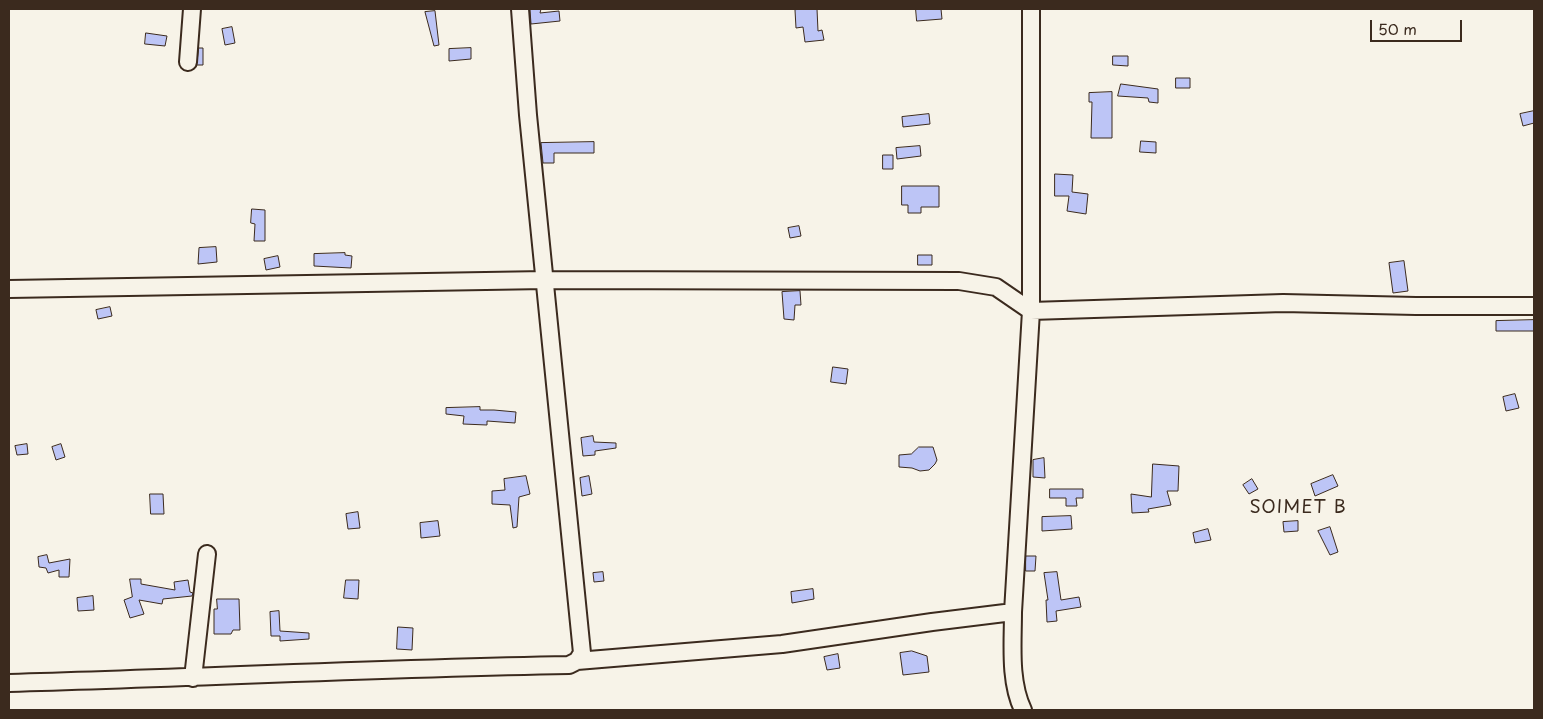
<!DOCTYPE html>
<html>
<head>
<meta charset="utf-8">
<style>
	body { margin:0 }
	#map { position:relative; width:1543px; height:719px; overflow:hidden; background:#f7f3e8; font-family:"Playpen Sans",sans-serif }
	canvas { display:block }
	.frame { position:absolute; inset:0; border:10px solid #3b2a1e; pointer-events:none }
	.scale { position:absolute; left:1370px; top:20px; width:92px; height:22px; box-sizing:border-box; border:2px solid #3b2a1e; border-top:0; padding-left:6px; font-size:15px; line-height:18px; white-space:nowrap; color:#3b2a1e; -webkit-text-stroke:4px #f7f3e8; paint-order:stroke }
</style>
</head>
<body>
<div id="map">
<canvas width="1543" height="719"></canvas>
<div class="frame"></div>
<div class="scale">50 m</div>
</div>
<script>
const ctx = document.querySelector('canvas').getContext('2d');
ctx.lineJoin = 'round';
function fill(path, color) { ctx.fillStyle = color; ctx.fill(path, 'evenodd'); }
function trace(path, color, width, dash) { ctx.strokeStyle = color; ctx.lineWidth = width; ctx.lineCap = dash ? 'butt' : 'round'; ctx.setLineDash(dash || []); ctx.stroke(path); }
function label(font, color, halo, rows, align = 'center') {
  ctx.font = font + ' "Playpen Sans",sans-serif'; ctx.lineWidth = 4; ctx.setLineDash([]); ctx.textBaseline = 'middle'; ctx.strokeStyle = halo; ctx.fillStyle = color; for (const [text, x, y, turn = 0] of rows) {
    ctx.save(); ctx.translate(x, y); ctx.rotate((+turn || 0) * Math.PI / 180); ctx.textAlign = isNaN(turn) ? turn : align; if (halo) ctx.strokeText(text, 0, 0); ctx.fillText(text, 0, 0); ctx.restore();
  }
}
const building = new Path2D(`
	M 541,9 L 540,13 L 559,11 L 560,21 L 531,24 L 530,10 Z
	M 811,9 L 817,9 L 818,31 L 822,30 L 824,40 L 805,42 L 803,27 L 796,28 L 795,10 Z
	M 916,9 L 941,9 L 942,19 L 917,21 Z
	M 435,11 L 439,45 L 434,46 L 425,12 Z
	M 232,27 L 235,43 L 225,45 L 222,29 Z
	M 146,33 L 167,36 L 165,46 L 145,44 Z
	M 199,48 L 203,48 L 203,65 L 197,65 Z
	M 471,48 L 471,59 L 449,61 L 449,49 Z
	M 1113,56 L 1128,56 L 1128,66 L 1113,65 Z
	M 1176,78 L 1190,78 L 1190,88 L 1176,88 Z
	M 1121,84 L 1158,89 L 1158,103 L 1149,102 L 1148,98 L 1118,96 Z
	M 1112,92 L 1112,138 L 1091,138 L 1092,102 L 1089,102 L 1089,93 Z
	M 1534,111 L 1534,123 L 1523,126 L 1520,114 Z
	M 929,114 L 930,124 L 903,127 L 902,117 Z
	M 1141,141 L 1156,142 L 1156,153 L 1140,152 Z
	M 594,142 L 594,153 L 554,153 L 554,163 L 543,163 L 541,143 Z
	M 920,146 L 921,156 L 897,159 L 896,148 Z
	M 883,155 L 893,155 L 893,169 L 883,169 Z
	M 1055,174 L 1073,175 L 1072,192 L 1088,194 L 1086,214 L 1067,211 L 1069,196 L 1055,196 Z
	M 902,186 L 939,186 L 939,207 L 921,207 L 921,213 L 908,213 L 908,205 L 902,205 Z
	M 252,209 L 265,210 L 265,241 L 254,241 L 255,224 L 251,223 Z
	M 799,226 L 801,236 L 790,238 L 788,228 Z
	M 216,247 L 217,262 L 198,264 L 199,248 Z
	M 345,253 L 345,255 L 352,256 L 351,268 L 314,266 L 314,254 Z
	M 918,255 L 932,255 L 932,265 L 918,265 Z
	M 278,256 L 280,267 L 266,270 L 264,259 Z
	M 1404,261 L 1408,291 L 1393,293 L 1389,263 Z
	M 800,291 L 801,305 L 795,305 L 794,320 L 784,319 L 782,292 Z
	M 110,307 L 112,316 L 98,319 L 96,310 Z
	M 1534,320 L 1534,331 L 1496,331 L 1496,321 Z
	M 833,367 L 848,369 L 846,384 L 831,382 Z
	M 1515,394 L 1519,408 L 1506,411 L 1503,397 Z
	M 480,407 L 480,410 L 494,410 L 516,412 L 515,423 L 487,421 L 487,425 L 463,424 L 464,416 L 446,414 L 446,408 Z
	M 593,436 L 594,442 L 616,443 L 616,448 L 595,451 L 595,455 L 583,456 L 581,438 Z
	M 27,444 L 28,454 L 17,455 L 15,446 Z
	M 61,444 L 65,457 L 56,460 L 52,447 Z
	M 919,447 L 933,447 L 937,460 L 935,464 L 929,470 L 920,471 L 912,468 L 899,467 L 899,455 L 911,454 Z
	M 1044,458 L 1045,478 L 1033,477 L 1033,460 Z
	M 1153,464 L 1179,466 L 1178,491 L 1167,491 L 1171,505 L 1148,509 L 1149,512 L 1132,513 L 1131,494 L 1151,497 Z
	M 1333,475 L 1338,486 L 1315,496 L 1311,484 Z
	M 526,476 L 530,494 L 519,497 L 517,527 L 513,528 L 510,505 L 492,504 L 492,491 L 505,490 L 504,479 Z
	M 589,476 L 592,494 L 582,496 L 580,478 Z
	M 1252,479 L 1258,489 L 1249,494 L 1243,485 Z
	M 1050,489 L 1083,489 L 1083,498 L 1076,498 L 1077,506 L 1066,506 L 1066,498 L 1050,498 Z
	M 150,494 L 163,494 L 164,514 L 151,514 Z
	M 358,512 L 360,528 L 348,529 L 346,514 Z
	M 1071,516 L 1072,529 L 1042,531 L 1042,517 Z
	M 438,521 L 440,536 L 421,538 L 420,523 Z
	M 1298,521 L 1298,531 L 1284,532 L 1283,522 Z
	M 1330,527 L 1338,552 L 1330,555 L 1318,531 Z
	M 1208,529 L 1211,540 L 1195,543 L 1193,533 Z
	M 47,555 L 49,563 L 70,559 L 69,577 L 59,577 L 59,570 L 48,573 L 46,568 L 39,567 L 38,557 Z
	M 1026,556 L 1036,556 L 1035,571 L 1026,571 Z
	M 603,572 L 604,581 L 594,582 L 593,573 Z
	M 1057,572 L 1061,600 L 1079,597 L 1081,607 L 1056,611 L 1057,621 L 1047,622 L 1046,600 L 1048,600 L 1044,573 Z
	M 130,579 L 141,579 L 141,584 L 175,590 L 174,582 L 188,580 L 190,592 L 193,593 L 192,596 L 163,599 L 162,604 L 139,600 L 144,614 L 130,618 L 124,600 L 132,597 Z
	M 346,580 L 359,580 L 358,599 L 344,598 Z
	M 813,589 L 814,599 L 792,603 L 791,592 Z
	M 93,596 L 94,610 L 78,611 L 77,598 Z
	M 217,599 L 239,599 L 240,630 L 233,630 L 231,634 L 214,634 L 214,609 L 217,609 Z
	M 279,611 L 280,631 L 309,633 L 309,639 L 280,641 L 280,636 L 271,636 L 270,612 Z
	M 398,627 L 413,628 L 412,650 L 397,649 Z
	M 912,651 L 927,656 L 929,672 L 903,675 L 900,653 Z
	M 838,654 L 840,668 L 827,670 L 824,657 Z`);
const minor = new Path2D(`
	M 188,62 L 192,9
	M 9,289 L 545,280 L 959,281 L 996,287 L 1031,311 L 1283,303 L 1416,306 L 1534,306
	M 1013,612 C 1013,643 1009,681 1023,710
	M 577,661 L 782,644 L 932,622 L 1013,612 L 1031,311 L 1031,9
	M 193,678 L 207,554
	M 9,683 C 195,678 382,668 569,665 L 577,661 L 582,653 L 528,115 L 520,9`);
const quarterNames = [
	["SOIMET B",1298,508]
];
fill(building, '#bdc5f6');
trace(building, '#3b2a1e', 1);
trace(minor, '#3b2a1e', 20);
trace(minor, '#f7f3e8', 16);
ctx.letterSpacing = '1px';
label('18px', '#3b2a1e', '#f7f3e8', quarterNames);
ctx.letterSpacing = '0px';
</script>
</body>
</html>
